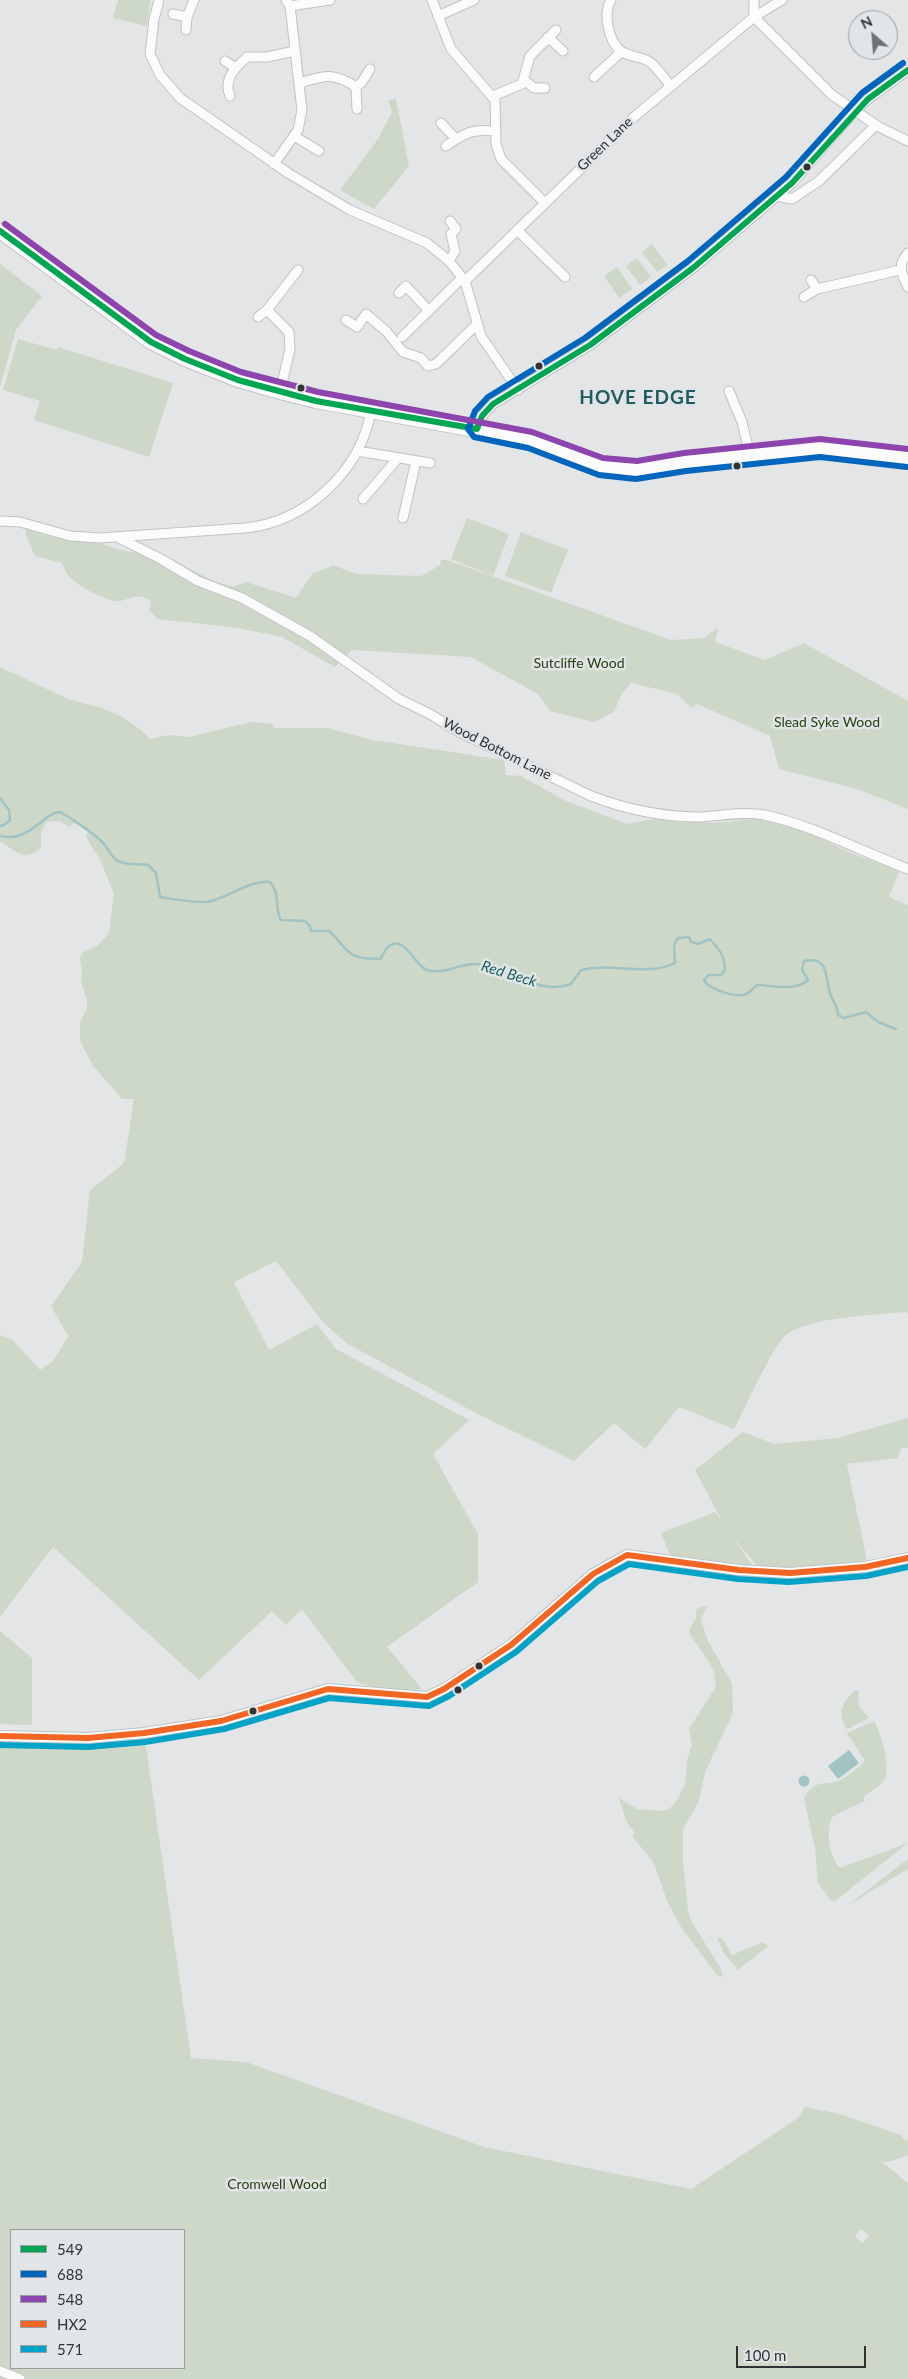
<!DOCTYPE html>
<html>
<head>
<meta charset="utf-8">
<style>
	body { margin:0 }
	#map { position:relative; width:908px; height:2379px; overflow:hidden; background:#e3e5e7; font-family:Lato,sans-serif }
	canvas { display:block }
	.legend { position:absolute; left:10px; top:2229px; width:175px; height:140px; box-sizing:border-box; background:#e2e5e8; border:1px solid #9b9da0; margin:0; padding:6px 9px; list-style:none; font-size:15px; color:#313234 }
	.legend li { display:flex; align-items:center; gap:10px; height:25px }
	.legend b { width:25px; border:1px solid #9b9da0 }
	.north { position:absolute; left:848px; top:10px; width:50px; height:50px; box-sizing:border-box; background:#e2e5e8; border:1px solid #9b9da0; border-radius:50%; rotate:333deg; font-size:14px; font-weight:700; line-height:20px; text-align:center; color:#313234 }
	.north::after { content:''; display:block; margin:auto; width:18px; height:22px; background:#6f7173; clip-path:polygon(50% 0,100% 100%,50% 72%,0 100%) }
	.scale { position:absolute; left:736px; top:2346px; width:130px; height:22px; box-sizing:border-box; border:2px solid #313234; border-top:0; padding-left:6px; font-size:15px; line-height:18px; white-space:nowrap; color:#313234; -webkit-text-stroke:4px #e2e5e8; paint-order:stroke }
</style>
</head>
<body>
<div id="map">
<canvas width="908" height="2379"></canvas>
<ul class="legend">
<li><b style="height:6px;background:#00a651"></b>549</li>
<li><b style="height:6px;background:#0065bd"></b>688</li>
<li><b style="height:6px;background:#8e44ad"></b>548</li>
<li><b style="height:6px;background:#f26522"></b>HX2</li>
<li><b style="height:6px;background:#02a3c6"></b>571</li>
</ul>
<div class="north">N</div>
<div class="scale">100 m</div>
</div>
<script>
const ctx = document.querySelector('canvas').getContext('2d');
ctx.lineJoin = 'round';
function fill(path, color) { ctx.fillStyle = color; ctx.fill(path, 'evenodd'); }
function trace(path, color, width, dash) { ctx.strokeStyle = color; ctx.lineWidth = width; ctx.lineCap = dash ? 'butt' : 'round'; ctx.setLineDash(dash || []); ctx.stroke(path); }
function label(font, color, halo, rows, align = 'center') {
  ctx.font = font + ' Lato,sans-serif'; ctx.lineWidth = 5; ctx.setLineDash([]); ctx.textBaseline = 'middle'; ctx.strokeStyle = halo; ctx.fillStyle = color; for (const [text, x, y, turn = 0] of rows) {
    ctx.save(); ctx.translate(x, y); ctx.rotate((+turn || 0) * Math.PI / 180); ctx.textAlign = isNaN(turn) ? turn : align; if (halo) ctx.strokeText(text, 0, 0); ctx.fillText(text, 0, 0); ctx.restore();
  }
}
const green = new Path2D(`
	M 118,0 L 150,0 L 147,26 L 113,18 Z
	M 396,99 L 409,166 L 374,209 L 340,190 L 378,139 L 392,112 L 388,100 Z
	M 652,244 L 668,265 L 657,272 L 642,252 Z
	M 637,258 L 651,277 L 640,285 L 626,266 Z
	M 0,264 L 42,296 L 16,330 L 0,387 Z
	M 617,267 L 632,289 L 619,298 L 604,276 Z
	M 18,339 L 57,350 L 58,347 L 173,383 L 149,457 L 34,420 L 40,401 L 3,390 Z
	M 467,518 L 509,534 L 493,576 L 451,559 Z
	M 26,528 L 48,536 L 88,540 L 121,550 L 148,555 L 153,549 L 211,580 L 233,587 L 246,582 L 296,598 L 312,574 L 333,565 L 356,574 L 421,576 L 440,565 L 441,560 L 447,560 L 671,640 L 704,638 L 718,628 L 715,642 L 765,660 L 804,643 L 908,701 L 908,809 L 857,789 L 779,769 L 770,736 L 697,704 L 691,708 L 678,694 L 631,683 L 622,693 L 614,712 L 594,722 L 550,711 L 538,694 L 471,657 L 352,650 L 335,667 L 282,637 L 238,628 L 158,619 L 149,611 L 151,601 C 133,590 128,603 114,601 C 102,599 74,584 67,574 C 65,571 64,567 62,563 L 35,556 L 26,536 Z
	M 521,532 L 568,550 L 551,593 L 505,576 Z
	M 0,667 L 68,699 L 102,708 L 124,718 L 141,730 L 150,739 L 169,735 L 189,737 L 251,722 L 272,724 L 274,728 L 327,728 L 373,740 L 504,760 L 506,775 L 521,776 L 566,801 L 627,824 L 660,818 L 714,823 L 756,819 L 794,826 L 853,854 L 900,870 L 889,897 L 908,905 L 908,1314 L 906,1312 C 876,1315 808,1317 786,1335 C 773,1345 744,1411 734,1429 L 679,1407 L 645,1449 L 614,1423 L 574,1461 L 474,1412 L 346,1343 L 322,1321 L 276,1261 L 234,1282 L 269,1350 L 317,1324 L 336,1349 L 469,1420 L 433,1454 L 478,1534 L 478,1582 L 387,1647 L 422,1689 L 391,1693 L 357,1682 L 302,1609 L 286,1625 L 272,1611 L 199,1680 L 53,1547 L 0,1617 L 0,1335 L 13,1340 L 40,1370 L 53,1361 L 68,1336 L 51,1306 L 82,1262 L 90,1190 L 124,1163 L 134,1099 L 122,1099 L 93,1066 L 80,1041 L 80,1023 L 87,1008 L 87,1000 L 81,981 L 82,973 L 80,958 L 82,953 L 98,945 L 109,933 L 114,894 L 100,859 L 91,846 L 86,836 L 88,831 L 74,823 L 69,827 L 60,821 L 46,822 L 41,833 L 41,848 C 23,863 16,850 0,842 Z
	M 908,1418 L 908,1448 L 902,1447 L 897,1458 L 847,1464 L 867,1561 L 787,1568 L 758,1567 L 733,1537 L 754,1568 L 670,1555 L 661,1533 L 715,1512 L 722,1521 L 695,1470 L 743,1432 L 774,1444 L 838,1438 Z
	M 708,1605 L 701,1618 L 707,1639 L 732,1684 L 733,1713 L 705,1772 L 699,1801 L 683,1830 L 683,1862 L 688,1911 L 692,1922 L 721,1969 L 723,1974 L 721,1977 L 717,1975 L 681,1927 L 667,1901 L 654,1863 L 633,1837 L 634,1832 L 626,1821 L 619,1798 L 637,1809 L 661,1811 L 668,1810 L 676,1802 L 685,1785 L 687,1760 L 692,1745 L 689,1729 L 716,1687 L 714,1671 L 709,1662 L 691,1636 L 689,1630 L 696,1618 L 696,1609 Z
	M 0,1631 L 32,1658 L 32,1725 L 0,1724 Z
	M 856,1690 L 859,1692 L 858,1705 L 869,1718 L 847,1729 C 837,1712 842,1702 856,1690 Z
	M 874,1721 C 882,1735 893,1771 882,1783 C 877,1788 869,1793 863,1797 L 865,1801 L 833,1816 C 825,1830 829,1857 840,1868 L 908,1843 L 835,1901 L 830,1900 L 818,1883 L 815,1849 L 804,1798 C 815,1777 828,1787 842,1779 C 851,1774 858,1767 865,1761 L 847,1733 Z
	M 145,1740 L 191,2058 L 246,2062 L 484,2147 L 691,2189 L 798,2118 L 805,2107 L 840,2114 L 901,2135 L 906,2141 L 908,2139 L 908,2155 L 892,2161 L 882,2162 L 908,2183 L 908,2379 L 0,2379 L 0,1742 L 56,1744 ZM 860,2229 L 869,2235 L 863,2243 L 855,2237 ZM 11,2230 L 184,2230 L 184,2368 L 11,2368 Z
	M 908,1859 L 908,1869 L 848,1905 Z
	M 717,1938 L 722,1938 L 732,1955 L 763,1942 L 768,1946 L 738,1970 L 724,1953 Z`);
const water = new Path2D(`
	M 849,1750 L 859,1763 L 838,1779 L 828,1766 Z
	M798.5 1781a5.5 5.5 0 1 1 11 0a5.5 5.5 0 1 1-11 0Z`);
const stream = new Path2D(`
	M 0,798 L 9,810 L 10,820 L 4,825 L 0,826
	M 0,836 C 31,844 47,807 62,813 C 68,816 99,837 103,843 C 108,848 111,857 118,861 C 127,866 138,863 148,865 L 156,873 L 160,897 C 170,899 202,904 211,901 C 230,896 251,880 270,882 C 281,895 274,908 281,920 L 305,921 L 310,926 L 311,931 L 329,931 C 351,951 344,959 380,959 C 383,956 385,949 388,947 C 404,933 415,966 427,970 C 445,976 464,960 483,965 C 511,972 542,995 571,984 L 581,970 C 613,962 647,977 675,963 L 674,945 L 678,938 L 689,937 L 691,942 L 698,944 L 710,939 C 719,949 725,956 725,970 L 721,975 L 708,975 L 704,981 C 710,989 739,1000 748,993 C 751,991 754,987 757,985 C 772,985 795,992 808,980 L 802,970 L 804,961 C 829,956 825,976 830,993 C 832,1001 838,1005 838,1015 L 844,1018 L 866,1012 L 878,1022 L 896,1029`);
const minor = new Path2D(`
	M 159,0 L 154,19 L 150,54 L 160,75 L 180,98 L 288,173 L 350,210 L 427,243 L 449,261 L 465,281 L 481,336 L 518,390
	M 432,0 L 451,49 L 495,100 L 496,144 L 501,159 L 545,203
	M 611,0 C 603,13 608,41 621,51 C 628,57 642,56 650,62 C 658,69 664,78 671,86
	M 290,6 L 330,0
	M 173,14 L 187,17
	M 438,16 L 474,0
	M 754,17 L 832,95 L 879,127 L 908,141
	M 754,17 L 754,0
	M 186,30 L 187,17 L 194,0
	M 548,37 L 563,51
	M 225,61 L 236,68
	M 594,77 L 621,52
	M 524,80 L 534,88 L 545,88
	M 299,83 C 323,76 333,71 356,87 L 357,109
	M 356,87 L 362,82 L 370,69
	M 230,96 C 223,79 235,68 247,57 L 267,57 L 295,51
	M 493,96 L 522,84 L 530,56 L 556,30
	M 441,123 L 456,139
	M 294,136 L 319,151
	M 446,146 C 466,132 472,129 496,131
	M 274,164 L 298,130 L 302,110 L 290,6 L 286,0
	M 777,196 L 792,199 L 819,181 L 876,125
	M 517,230 L 565,277
	M 908,253 C 897,265 901,273 908,287
	M 449,261 L 455,251 L 451,234 L 456,229 L 450,221
	M 811,280 L 817,289
	M 465,281 L 634,117 L 754,17 L 782,0
	M 399,293 L 406,286 L 429,311
	M 804,297 L 817,289 L 900,270
	M 258,317 L 267,310
	M 346,320 L 357,327 L 366,314 L 386,331 L 403,352 L 421,358 L 428,366 L 436,364 L 476,325
	M 402,337 L 462,278
	M 729,391 L 742,422 L 750,455
	M 280,392 L 290,349 L 289,332 L 267,310 L 298,270
	M 477,429 L 482,416 L 493,404 L 590,345 L 693,268 L 792,183 L 855,111 L 868,99 L 908,70
	M 357,451 L 430,463
	M 363,499 L 398,458
	M 403,518 L 416,461
	M 0,521 L 20,522 L 70,536 L 100,538 L 245,528 C 306,522 360,472 371,411
	M 119,538 L 159,558 L 198,581 L 242,598 L 310,636 L 399,699 L 430,714 L 459,732 L 591,796 C 625,809 664,817 700,817 C 721,816 743,811 765,815 C 814,826 861,851 908,869
	M 0,2371 L 20,2379`);
const tertiary = new Path2D(`
	M 0,1736 L 88,1738 L 144,1733 L 221,1721 L 328,1689 L 427,1697 L 444,1689 L 511,1645 L 593,1574 L 627,1555 L 739,1570 L 790,1573 L 865,1567 L 908,1558`);
const primary = new Path2D(`
	M 0,231 L 151,342 L 185,359 L 238,380 L 280,392 L 316,401 L 530,440 L 601,467 L 637,470 L 685,462 L 820,448 L 908,458`);
const bus1 = new Path2D(`
	M 0,231 L 151,342 L 185,359 L 238,380 L 316,401 L 477,429 L 482,416 L 493,404 L 590,345 L 693,268 L 792,183 L 868,99 L 908,70`);
const bus2 = new Path2D(`
	M 903,63 L 862,93 L 786,177 L 688,261 L 585,338 L 488,397 L 475,411 L 468,429 L 474,437 L 528,448 L 599,475 L 636,479 L 686,471 L 820,457 L 907,467`);
const bus3 = new Path2D(`
	M 5,224 L 156,335 L 189,351 L 241,372 L 318,392 L 532,432 L 603,458 L 637,461 L 684,453 L 820,439 L 908,449`);
const bus4 = new Path2D(`
	M 0,1736 L 88,1738 L 144,1733 L 221,1721 L 328,1689 L 427,1697 L 444,1689 L 511,1645 L 593,1574 L 627,1555 L 739,1570 L 790,1573 L 865,1567 L 908,1558`);
const bus5 = new Path2D(`
	M 0,1745 L 88,1747 L 145,1742 L 224,1729 L 329,1698 L 429,1706 L 449,1696 L 516,1652 L 598,1581 L 629,1564 L 738,1579 L 789,1582 L 866,1576 L 908,1567`);
const markers = [
	[807,167,4.5,"#313234"],
	[539,366,4.5,"#313234"],
	[301,388,4.5,"#313234"],
	[737,466,4.5,"#313234"],
	[479,1666,4.5,"#313234"],
	[458,1690,4.5,"#313234"],
	[253,1711,4.5,"#313234"]
];
const streetNames = [
	["Green Lane",605,144,-44],
	["Wood Bottom Lane",497,749,27]
];
const parkNames = [
	["Sutcliffe Wood",579,663],
	["Slead Syke Wood",827,722],
	["Cromwell Wood",277,2184]
];
const waterNames = [
	["Red Beck",509,974,17]
];
const districtNames = [
	["HOVE EDGE",638,398]
];
fill(green, '#ced8c9');
fill(water, '#a1c3c4');
trace(stream, '#a1c3c4', 2.5);
trace(minor, '#c1c2c4', 11);
trace(tertiary, '#c1c2c4', 12);
trace(primary, '#c1c2c4', 16);
trace(minor, '#fbfbfb', 9);
trace(tertiary, '#fbfbfb', 10);
trace(primary, '#fbfbfb', 14);
trace(bus1, '#00a651', 6);
trace(bus2, '#0065bd', 6);
trace(bus3, '#8e44ad', 6);
trace(bus4, '#f26522', 6);
trace(bus5, '#02a3c6', 6);
for (const [x, y, r, color] of markers) { const dot = new Path2D(); dot.arc(x, y, r, 0, 2 * Math.PI); ctx.fillStyle = color; ctx.fill(dot); trace(dot, '#e2e5e8', 2); }
label('14px', '#313234', '#e2e5e8', streetNames);
label('14px', '#26400e', '#e2e5e8', parkNames);
label('italic 15px', '#1b5e5e', '#e2e5e8', waterNames);
ctx.letterSpacing = '1px';
label('bold 19px', '#205b5f', '#e2e5e8', districtNames);
ctx.letterSpacing = '0px';
</script>
</body>
</html>
